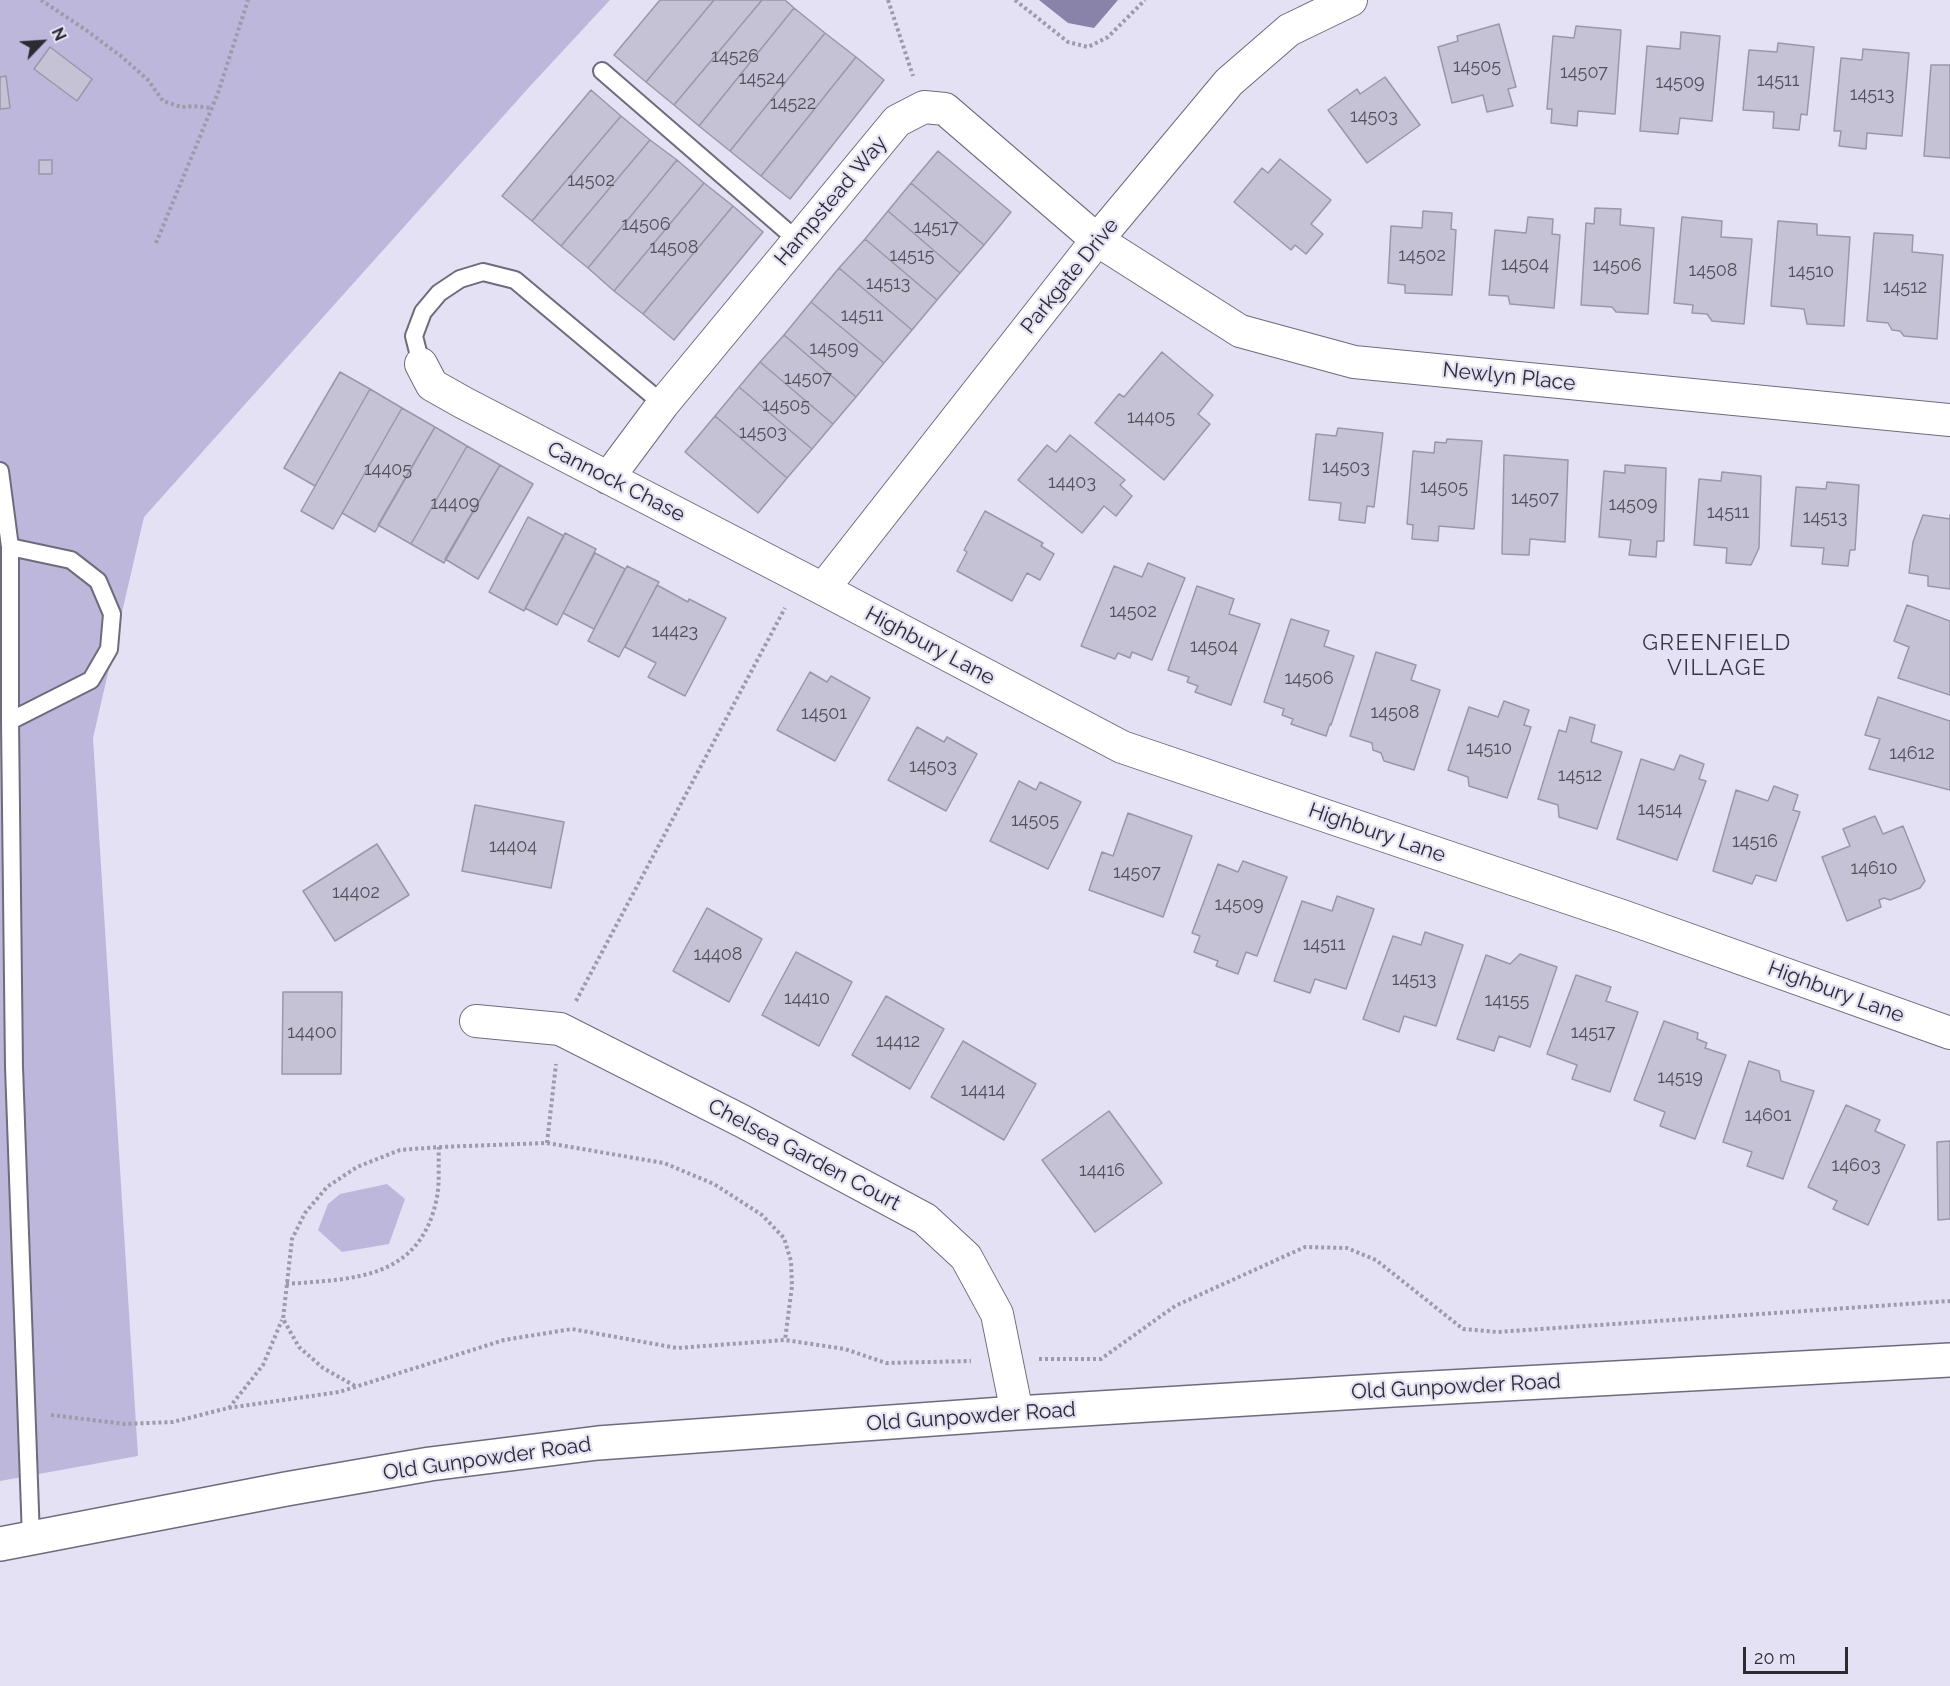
<!DOCTYPE html>
<html>
<head>
<meta charset="utf-8">
<style>
	body { margin:0 }
	#map { position:relative; width:1950px; height:1686px; overflow:hidden; background:#e4e1f4; font-family:Raleway,sans-serif }
	canvas { display:block }
	.north { position:absolute; left:12px; top:12px; width:60px; height:60px; -webkit-text-stroke:4px #e4e1f4; paint-order:stroke; rotate:65deg; font-size:16px; font-weight:700; line-height:24px; text-align:center; color:#2c2b32 }
	.north::after { content:''; display:block; margin:auto; width:21px; height:27px; background:#2c2b32; clip-path:polygon(50% 0,100% 100%,50% 72%,0 100%) }
	.scale { position:absolute; left:1743px; top:1647px; width:105px; height:27px; box-sizing:border-box; border:3px solid #2c2b32; border-top:0; padding-left:8px; font-size:18px; line-height:21px; white-space:nowrap; color:#2c2b32; -webkit-text-stroke:4px #e4e1f4; paint-order:stroke }
</style>
</head>
<body>
<div id="map">
<canvas width="1950" height="1686"></canvas>
<div class="north">N</div>
<div class="scale">20 m</div>
</div>
<script>
const ctx = document.querySelector('canvas').getContext('2d');
ctx.lineJoin = 'round';
function fill(path, color) { ctx.fillStyle = color; ctx.fill(path, 'evenodd'); }
function trace(path, color, width, dash) { ctx.strokeStyle = color; ctx.lineWidth = width; ctx.lineCap = dash ? 'butt' : 'round'; ctx.setLineDash(dash || []); ctx.stroke(path); }
function label(font, color, halo, rows, align = 'center') {
  ctx.font = font + ' Raleway,sans-serif'; ctx.lineWidth = 4.5; ctx.setLineDash([]); ctx.textBaseline = 'middle'; ctx.strokeStyle = halo; ctx.fillStyle = color; for (const [text, x, y, turn = 0] of rows) {
    ctx.save(); ctx.translate(x, y); ctx.rotate((+turn || 0) * Math.PI / 180); ctx.textAlign = isNaN(turn) ? turn : align; if (halo) ctx.strokeText(text, 0, 0); ctx.fillText(text, 0, 0); ctx.restore();
  }
}
const green = new Path2D(`
	M 0,0 L 610,0 L 532,84 L 144,517 L 93,738 L 138,1456 L 0,1481 Z
	M 387,1184 L 405,1199 L 389,1244 L 342,1252 L 318,1230 L 328,1204 L 340,1194 Z`);
const water = new Path2D(`
	M 1039,0 L 1118,0 L 1094,28 L 1068,23 Z`);
const building = new Path2D(`
	M 660,0 L 714,0 L 646,82 L 614,55 Z
	M 714,0 L 762,0 L 674,105 L 646,82 Z
	M 762,0 L 785,0 L 794,8 L 699,126 L 674,105 Z
	M 794,8 L 825,33 L 730,151 L 699,126 Z
	M 1499,24 L 1516,87 L 1508,89 L 1513,106 L 1487,112 L 1483,95 L 1452,103 L 1438,47 L 1458,41 L 1457,36 Z
	M 1576,26 L 1621,30 L 1615,114 L 1578,111 L 1577,126 L 1551,123 L 1552,109 L 1547,109 L 1553,36 L 1574,38 Z
	M 1681,32 L 1720,36 L 1712,121 L 1680,118 L 1678,134 L 1640,131 L 1647,46 L 1680,49 Z
	M 825,33 L 856,57 L 761,176 L 730,151 Z
	M 1778,43 L 1814,47 L 1807,115 L 1801,114 L 1799,130 L 1773,128 L 1774,112 L 1743,110 L 1749,50 L 1777,52 Z
	M 50,47 L 92,79 L 77,101 L 34,69 Z
	M 1863,49 L 1909,53 L 1902,136 L 1867,133 L 1866,149 L 1839,146 L 1841,131 L 1834,131 L 1841,58 L 1862,60 Z
	M 856,57 L 884,80 L 790,199 L 761,176 Z
	M 1931,65 L 1950,65 L 1950,158 L 1924,156 Z
	M 6,76 L 10,108 L 0,109 L 0,77 Z
	M 1385,77 L 1420,125 L 1367,163 L 1328,110 L 1357,89 L 1360,94 Z
	M 591,90 L 621,116 L 532,221 L 502,196 Z
	M 621,116 L 650,140 L 561,246 L 532,221 Z
	M 650,140 L 677,160 L 588,268 L 561,246 Z
	M 938,151 L 1011,212 L 984,245 L 911,183 Z
	M 1280,159 L 1331,200 L 1311,224 L 1323,234 L 1306,254 L 1295,245 L 1291,250 L 1234,202 L 1262,168 L 1268,173 Z
	M 39,160 L 52,160 L 52,174 L 39,174 Z
	M 677,160 L 704,183 L 614,291 L 588,268 Z
	M 704,183 L 733,206 L 643,314 L 614,291 Z
	M 911,183 L 984,245 L 960,273 L 888,211 Z
	M 733,206 L 763,232 L 674,340 L 643,314 Z
	M 1595,208 L 1621,209 L 1620,225 L 1654,228 L 1648,314 L 1616,312 L 1612,307 L 1581,305 L 1586,223 L 1594,224 Z
	M 888,211 L 960,273 L 937,300 L 865,239 Z
	M 1423,211 L 1452,213 L 1451,229 L 1456,230 L 1452,295 L 1405,293 L 1405,285 L 1388,283 L 1391,226 L 1422,228 Z
	M 1528,217 L 1553,219 L 1552,234 L 1560,235 L 1554,308 L 1510,304 L 1508,296 L 1489,295 L 1495,230 L 1526,233 Z
	M 1682,217 L 1722,221 L 1721,237 L 1752,239 L 1744,324 L 1712,321 L 1707,314 L 1692,313 L 1693,305 L 1674,303 Z
	M 1778,221 L 1817,224 L 1817,235 L 1850,237 L 1844,326 L 1807,324 L 1804,309 L 1771,306 Z
	M 1874,233 L 1913,235 L 1912,252 L 1943,255 L 1937,339 L 1904,336 L 1900,331 L 1892,330 L 1888,323 L 1867,321 Z
	M 865,239 L 937,300 L 912,330 L 839,268 Z
	M 839,268 L 912,330 L 884,363 L 811,302 Z
	M 811,302 L 884,363 L 856,397 L 784,335 Z
	M 784,335 L 856,397 L 833,424 L 760,362 Z
	M 1162,352 L 1213,395 L 1198,414 L 1210,424 L 1164,480 L 1095,423 L 1119,394 L 1124,397 Z
	M 760,362 L 833,424 L 812,449 L 739,387 Z
	M 340,372 L 370,389 L 315,486 L 284,468 Z
	M 739,387 L 812,449 L 787,478 L 715,416 Z
	M 370,389 L 402,408 L 333,529 L 301,511 Z
	M 402,408 L 435,427 L 375,532 L 342,513 Z
	M 715,416 L 787,478 L 758,513 L 685,452 Z
	M 435,427 L 467,446 L 411,544 L 378,525 Z
	M 1338,428 L 1383,433 L 1374,507 L 1367,506 L 1365,523 L 1339,520 L 1341,503 L 1309,500 L 1316,434 L 1336,436 Z
	M 1070,435 L 1125,480 L 1120,485 L 1132,496 L 1116,516 L 1104,506 L 1082,533 L 1018,480 L 1047,445 L 1056,452 Z
	M 1447,439 L 1482,441 L 1474,529 L 1439,526 L 1438,541 L 1412,539 L 1413,525 L 1407,524 L 1413,451 L 1434,453 L 1435,442 L 1446,443 Z
	M 467,446 L 500,465 L 444,563 L 411,544 Z
	M 1504,455 L 1568,460 L 1565,542 L 1530,539 L 1529,555 L 1502,554 Z
	M 500,465 L 533,484 L 478,579 L 445,559 Z
	M 1625,465 L 1666,468 L 1664,541 L 1657,541 L 1656,557 L 1629,555 L 1631,540 L 1599,537 L 1604,471 L 1625,473 Z
	M 1722,472 L 1761,476 L 1759,548 L 1751,565 L 1726,563 L 1727,548 L 1694,545 L 1699,479 L 1721,481 Z
	M 1827,482 L 1859,485 L 1855,550 L 1850,550 L 1848,566 L 1822,564 L 1824,548 L 1791,546 L 1796,487 L 1826,489 Z
	M 985,511 L 1043,543 L 1041,546 L 1054,554 L 1040,580 L 1027,573 L 1012,601 L 957,571 L 967,552 L 964,550 Z
	M 1923,515 L 1950,519 L 1950,515 L 1950,589 L 1928,586 L 1928,576 L 1909,573 L 1913,542 Z
	M 528,517 L 564,536 L 524,611 L 489,592 Z
	M 565,533 L 596,549 L 557,625 L 525,608 Z
	M 595,553 L 625,569 L 594,629 L 563,613 Z
	M 1148,563 L 1185,578 L 1152,660 L 1132,652 L 1130,658 L 1118,653 L 1115,659 L 1081,646 L 1114,566 L 1142,577 Z
	M 627,566 L 659,582 L 619,657 L 588,641 Z
	M 657,585 L 688,602 L 689,599 L 726,618 L 685,696 L 648,677 L 656,663 L 625,647 Z
	M 1197,586 L 1234,599 L 1229,614 L 1260,624 L 1231,705 L 1195,692 L 1198,686 L 1187,682 L 1189,677 L 1168,670 Z
	M 1907,605 L 1950,621 L 1950,695 L 1898,678 L 1909,647 L 1894,641 Z
	M 1291,619 L 1329,631 L 1324,646 L 1354,656 L 1331,725 L 1330,724 L 1326,736 L 1291,724 L 1293,719 L 1282,715 L 1284,709 L 1264,702 Z
	M 1376,652 L 1416,665 L 1411,680 L 1440,690 L 1414,770 L 1384,761 L 1381,753 L 1373,750 L 1372,743 L 1350,736 Z
	M 810,672 L 827,682 L 831,676 L 870,698 L 835,761 L 777,730 Z
	M 1878,697 L 1950,721 L 1950,790 L 1869,769 L 1880,739 L 1865,735 Z
	M 1504,701 L 1529,710 L 1524,725 L 1531,727 L 1507,798 L 1469,786 L 1468,777 L 1448,770 L 1469,707 L 1498,717 Z
	M 1570,717 L 1595,725 L 1591,742 L 1622,752 L 1597,829 L 1559,817 L 1558,805 L 1538,799 L 1559,730 L 1566,732 Z
	M 917,727 L 944,742 L 947,737 L 977,754 L 946,811 L 888,780 Z
	M 1680,755 L 1704,764 L 1699,779 L 1706,781 L 1677,860 L 1617,839 L 1641,759 L 1674,770 Z
	M 1019,781 L 1036,790 L 1040,782 L 1081,802 L 1048,869 L 990,841 Z
	M 1774,786 L 1798,795 L 1793,810 L 1800,812 L 1776,881 L 1756,875 L 1752,884 L 1713,871 L 1736,790 L 1768,801 Z
	M 475,805 L 564,822 L 551,888 L 462,871 Z
	M 1128,813 L 1192,836 L 1163,917 L 1089,890 L 1102,852 L 1113,856 Z
	M 1875,816 L 1883,834 L 1903,826 L 1925,881 L 1920,888 L 1890,900 L 1884,898 L 1879,900 L 1881,907 L 1847,921 L 1822,857 L 1850,846 L 1843,829 Z
	M 377,844 L 409,895 L 335,941 L 303,891 Z
	M 1243,861 L 1287,877 L 1257,956 L 1246,952 L 1238,974 L 1216,966 L 1218,961 L 1194,952 L 1200,936 L 1192,933 L 1218,864 L 1238,872 Z
	M 1337,896 L 1374,909 L 1346,989 L 1315,979 L 1310,993 L 1274,981 L 1302,901 L 1332,911 Z
	M 707,908 L 762,939 L 729,1002 L 673,971 Z
	M 1425,932 L 1463,945 L 1436,1026 L 1404,1016 L 1399,1032 L 1363,1019 L 1393,936 L 1421,945 Z
	M 796,952 L 852,982 L 819,1046 L 762,1015 Z
	M 1520,954 L 1557,967 L 1530,1047 L 1499,1036 L 1494,1051 L 1457,1039 L 1486,955 L 1510,964 Z
	M 1576,975 L 1611,987 L 1606,1001 L 1638,1012 L 1610,1092 L 1572,1079 L 1577,1065 L 1547,1054 Z
	M 283,992 L 342,992 L 341,1074 L 282,1074 Z
	M 886,996 L 944,1029 L 910,1089 L 852,1055 Z
	M 1664,1021 L 1698,1033 L 1697,1039 L 1707,1043 L 1705,1048 L 1726,1055 L 1695,1139 L 1660,1126 L 1665,1112 L 1634,1100 Z
	M 963,1041 L 1036,1084 L 1004,1140 L 931,1097 Z
	M 1749,1061 L 1779,1071 L 1781,1081 L 1814,1091 L 1783,1179 L 1747,1166 L 1752,1152 L 1723,1142 Z
	M 1846,1105 L 1880,1120 L 1875,1131 L 1905,1145 L 1868,1225 L 1833,1209 L 1837,1201 L 1808,1187 Z
	M 1109,1111 L 1162,1183 L 1095,1232 L 1042,1160 Z
	M 1950,1141 L 1950,1219 L 1938,1220 L 1937,1142 Z`);
const path = new Path2D(`
	M 41,0 L 86,30 L 122,57 L 148,80 L 163,101 L 181,107 L 193,106 L 212,108
	M 888,0 L 913,76
	M 1015,0 L 1068,42 L 1088,47 L 1108,37 L 1145,0
	M 156,243 L 218,93 L 248,0
	M 576,1001 L 785,608
	M 547,1143 L 556,1064
	M 286,1284 C 353,1279 421,1280 437,1197 C 440,1181 438,1163 439,1147
	M 1039,1359 L 1101,1359 L 1175,1306 L 1305,1247 L 1347,1248 L 1376,1260 L 1463,1329 L 1497,1332 L 1950,1301
	M 355,1386 L 323,1368 L 299,1347 L 283,1319 L 292,1239 L 305,1213 L 327,1187 L 357,1167 L 400,1150 L 439,1147 L 547,1143 L 664,1163 L 714,1184 L 762,1215 L 784,1238 L 791,1261 L 792,1286 L 785,1340
	M 229,1408 L 263,1365 L 282,1320
	M 51,1415 L 125,1424 L 173,1422 L 228,1408 L 339,1392 L 504,1340 L 572,1329 L 677,1348 L 785,1340 L 845,1349 L 886,1363 L 971,1361`);
const service = new Path2D(`
	M 602,71 L 797,240
	M 421,364 L 414,336 L 423,312 L 439,293 L 460,279 L 483,272 L 515,280 L 663,404
	M 0,471 L 10,547 L 10,721 L 14,1067 L 31,1538
	M 10,721 L 91,680 L 109,649 L 112,614 L 98,581 L 71,560 L 10,547`);
const minor = new Path2D(`
	M 421,364 L 432,385 L 464,403 L 823,589 L 1122,747 L 1625,917 L 1950,1033
	M 608,478 L 663,404 L 897,121 L 924,107 L 945,109 L 1097,240 L 1240,331 L 1354,362 L 1950,420
	M 823,589 L 1097,240 L 1229,82 L 1289,30 L 1351,0
	M 476,1021 L 560,1029 L 742,1121 L 925,1219 L 966,1257 L 997,1314 L 1017,1413`);
const secondary = new Path2D(`
	M 0,1544 L 286,1489 L 430,1464 L 598,1443 L 1017,1413 L 1393,1390 L 1950,1360`);
const numberNames = [
	["14526",735,57],
	["14505",1477,67],
	["14507",1584,73],
	["14524",762,79],
	["14511",1778,81],
	["14509",1680,83],
	["14513",1872,95],
	["14522",793,104],
	["14503",1374,117],
	["14502",591,181],
	["14506",646,225],
	["14517",936,228],
	["14508",674,248],
	["14515",912,256],
	["14502",1422,256],
	["14504",1525,265],
	["14506",1617,266],
	["14508",1713,271],
	["14510",1811,272],
	["14513",888,284],
	["14512",1905,288],
	["14511",862,316],
	["14509",834,349],
	["14507",808,379],
	["14505",786,406],
	["14405",1151,418],
	["14503",763,433],
	["14503",1346,468],
	["14405",388,470],
	["14403",1072,483],
	["14505",1444,488],
	["14507",1535,499],
	["14409",455,504],
	["14509",1633,505],
	["14511",1728,513],
	["14513",1825,518],
	["14502",1133,612],
	["14423",675,632],
	["14504",1214,647],
	["14506",1309,679],
	["14508",1395,713],
	["14501",824,714],
	["14510",1489,749],
	["14612",1912,754],
	["14503",933,767],
	["14512",1580,776],
	["14514",1660,810],
	["14505",1035,821],
	["14516",1755,842],
	["14404",513,847],
	["14610",1874,869],
	["14507",1137,873],
	["14402",356,893],
	["14509",1239,905],
	["14511",1324,945],
	["14408",718,955],
	["14513",1414,980],
	["14410",807,999],
	["14155",1507,1001],
	["14400",312,1033],
	["14517",1593,1033],
	["14412",898,1042],
	["14519",1680,1078],
	["14414",983,1091],
	["14601",1768,1116],
	["14603",1856,1166],
	["14416",1102,1171]
];
const streetNames = [
	["Hampstead Way",831,201,-50],
	["Parkgate Drive",1070,276,-51],
	["Newlyn Place",1509,377,6],
	["Cannock Chase",616,482,27],
	["Highbury Lane",930,646,28],
	["Highbury Lane",1377,833,19],
	["Highbury Lane",1836,992,20],
	["Chelsea Garden Court",804,1155,28],
	["Old Gunpowder Road",1456,1387,-3],
	["Old Gunpowder Road",971,1417,-4],
	["Old Gunpowder Road",487,1459,-8]
];
const neighbourhoodNames = [
	["GREENFIELD",1717,643],
	["VILLAGE",1717,668]
];
fill(green, '#bdb7db');
fill(water, '#8a83a9');
fill(building, '#c4c2d4');
trace(building, '#9a97a9', 1.5);
trace(service, '#6e6b7c', 20);
trace(minor, '#6e6b7c', 34);
trace(secondary, '#6e6b7c', 36);
trace(path, '#9d9ba9', 4, [3, 3]);
trace(service, '#fff', 16);
trace(minor, '#fff', 32);
trace(secondary, '#fff', 33);
label('18px', '#52515a', null, numberNames);
label('21px', '#2c2b32', '#e4e1f4', streetNames);
ctx.letterSpacing = '1.5px';
label('22px', '#3a3746', '#e4e1f4', neighbourhoodNames);
ctx.letterSpacing = '0px';
</script>
</body>
</html>
